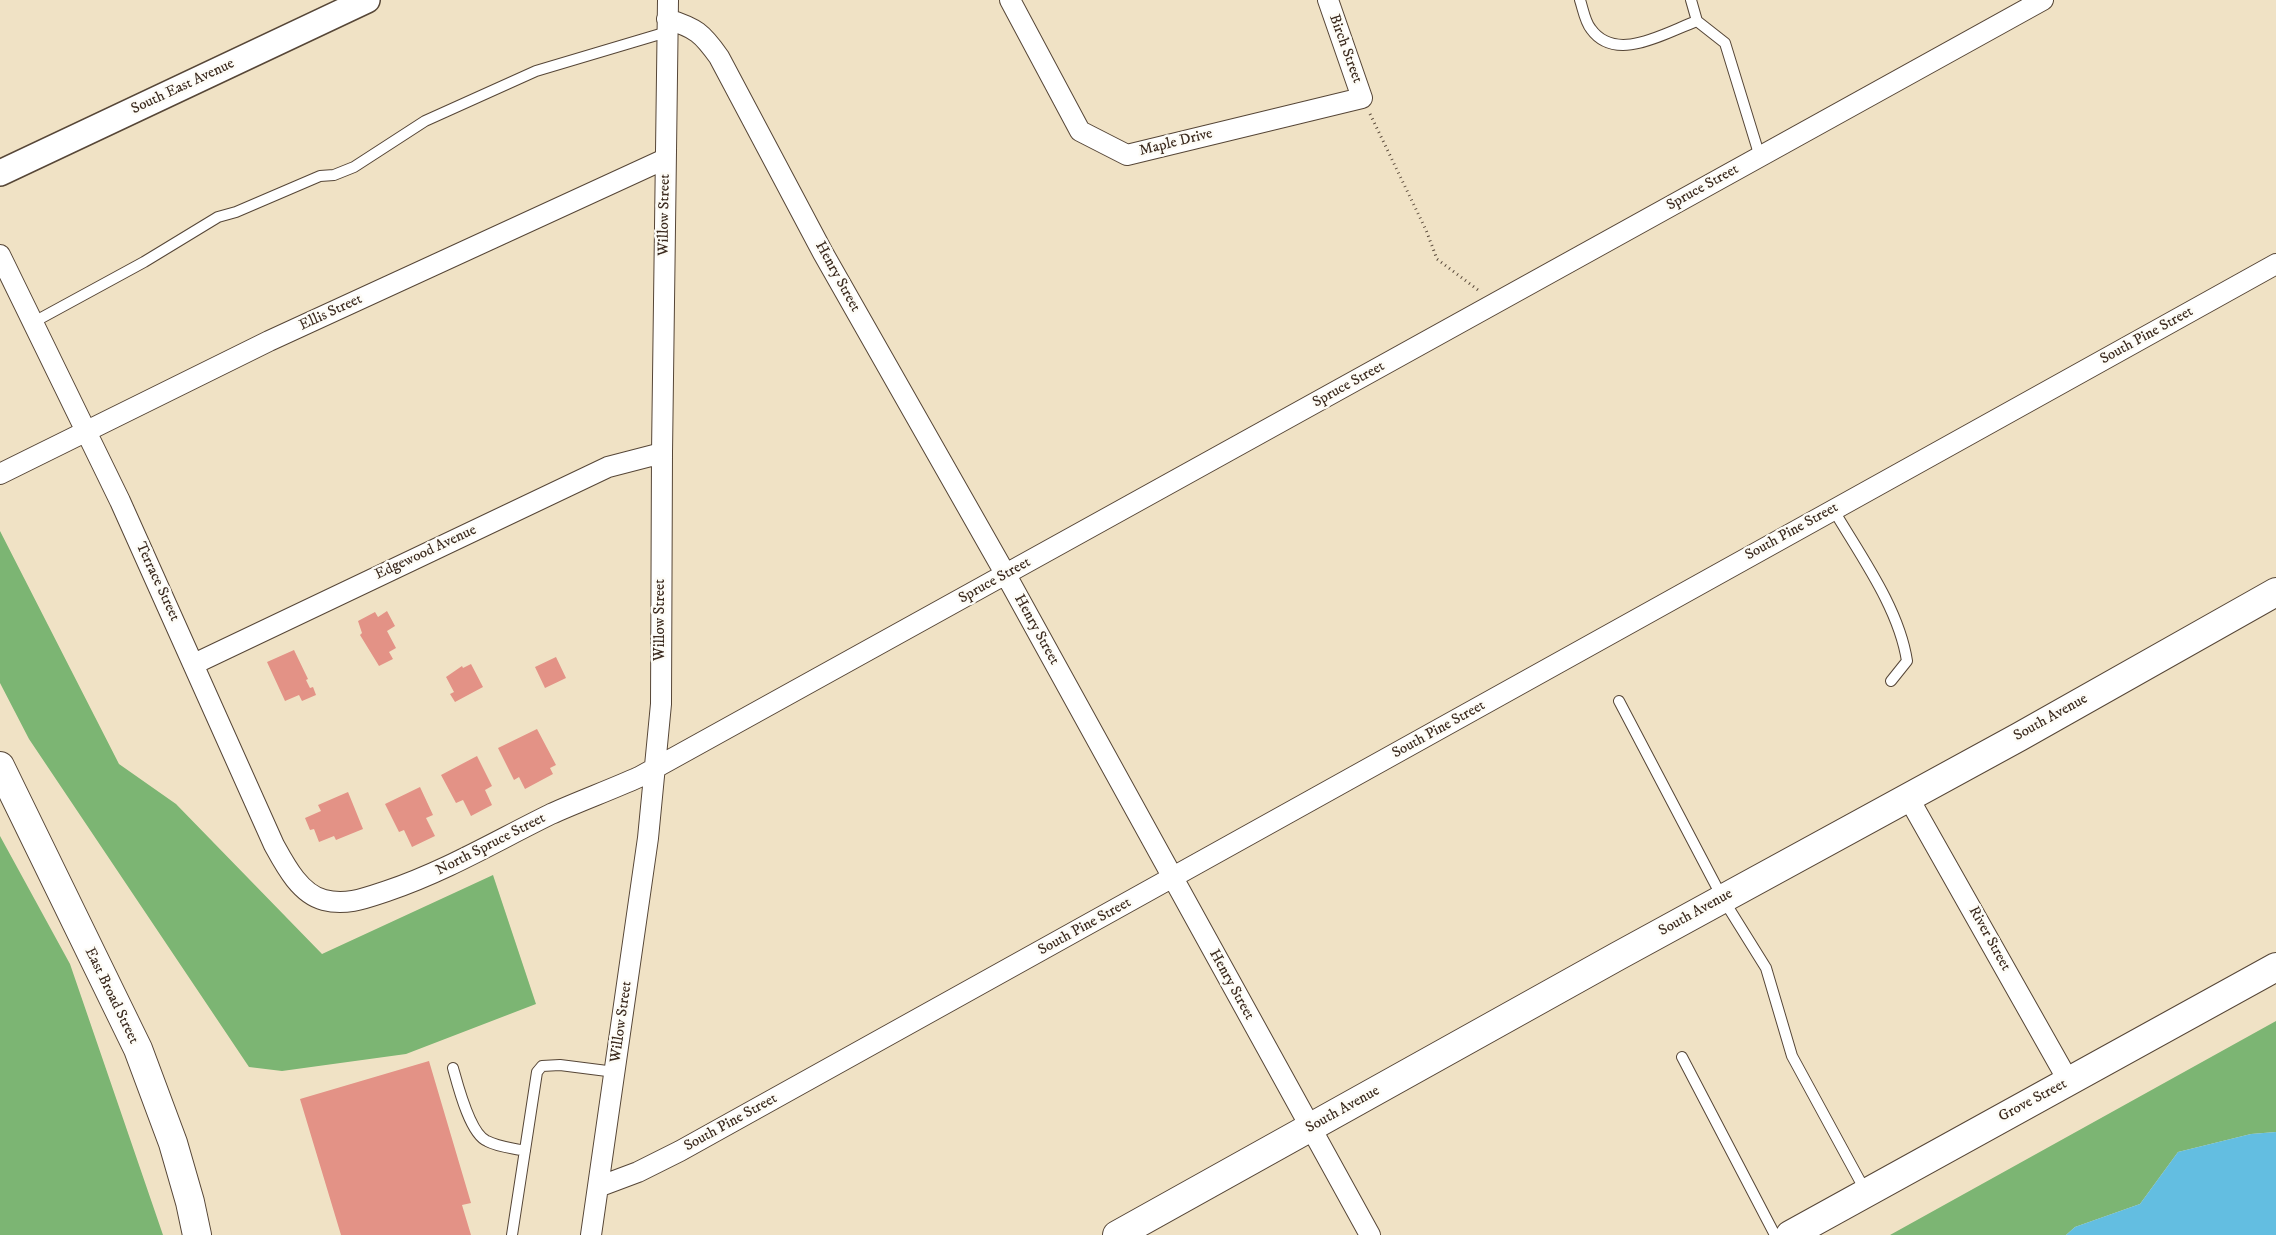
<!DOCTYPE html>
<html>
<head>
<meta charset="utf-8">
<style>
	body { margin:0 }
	canvas { display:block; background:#f0e2c5 }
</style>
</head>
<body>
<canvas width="2276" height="1235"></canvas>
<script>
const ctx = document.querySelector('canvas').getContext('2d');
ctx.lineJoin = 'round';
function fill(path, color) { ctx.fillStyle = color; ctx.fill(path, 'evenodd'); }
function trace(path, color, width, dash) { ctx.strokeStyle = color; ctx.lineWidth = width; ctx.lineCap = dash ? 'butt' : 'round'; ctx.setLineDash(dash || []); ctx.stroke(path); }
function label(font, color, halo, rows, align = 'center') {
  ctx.font = font + ' "IM FELL DW Pica",serif'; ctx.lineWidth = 5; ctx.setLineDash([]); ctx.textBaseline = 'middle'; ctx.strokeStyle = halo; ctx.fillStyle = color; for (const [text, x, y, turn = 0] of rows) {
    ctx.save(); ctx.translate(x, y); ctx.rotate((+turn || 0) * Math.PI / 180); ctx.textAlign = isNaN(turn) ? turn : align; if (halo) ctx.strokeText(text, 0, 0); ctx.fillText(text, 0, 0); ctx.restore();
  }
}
const forest = new Path2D(`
	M 0,531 L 119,764 L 176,804 L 322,954 L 493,875 L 536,1004 L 406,1054 L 282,1071 L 249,1067 L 29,739 L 0,683 Z
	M 0,836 L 70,964 L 163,1235 L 0,1235 Z
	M 2276,1021 L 2276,1132 L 2251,1134 L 2178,1152 L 2140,1204 L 2075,1227 L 2066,1235 L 1890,1235 Z`);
const water = new Path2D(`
	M 2276,1132 L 2276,1235 L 2066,1235 L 2075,1227 L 2140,1204 L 2178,1152 L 2251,1134 Z`);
const building = new Path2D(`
	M 387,611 L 395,626 L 387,631 L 396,648 L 389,652 L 393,659 L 379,666 L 360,635 L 362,633 L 358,621 L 375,612 L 378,617 Z
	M 294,650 L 308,679 L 306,680 L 310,688 L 313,687 L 316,695 L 302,701 L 299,695 L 285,701 L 267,662 Z
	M 556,657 L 566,678 L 545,688 L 535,667 Z
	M 471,664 L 483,687 L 455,702 L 450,694 L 454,692 L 446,677 L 462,666 L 463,668 Z
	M 537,729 L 556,765 L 550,768 L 553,774 L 525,789 L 519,777 L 514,780 L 498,748 Z
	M 477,756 L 492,786 L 485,790 L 492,805 L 471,816 L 463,800 L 456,803 L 441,775 Z
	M 420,787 L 433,815 L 426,818 L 435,836 L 412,847 L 404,830 L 399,832 L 385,804 Z
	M 348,792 L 363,829 L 336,840 L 334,836 L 319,842 L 314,829 L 310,830 L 305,818 L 321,811 L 318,805 Z
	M 429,1061 L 471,1203 L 462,1205 L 471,1235 L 341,1235 L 300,1099 Z`);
const path = new Path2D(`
	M 1370,114 L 1426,230 L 1437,259 L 1478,290`);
const service = new Path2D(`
	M 1580,0 C 1583,9 1585,22 1591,29 C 1616,64 1666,32 1697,21
	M 1691,0 L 1697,21 L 1725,43 L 1760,157
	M 32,323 L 144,262 L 218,217 L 236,212 L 320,176 L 334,175 L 354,167 L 425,121 L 536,71 L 667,32
	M 1833,509 C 1860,555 1899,608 1907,661 L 1891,681
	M 1619,701 L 1723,899 L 1766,968 L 1792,1056 L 1866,1192
	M 1682,1057 L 1775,1235
	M 453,1068 C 458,1086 470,1134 487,1141 C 498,1147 513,1148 525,1151
	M 512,1235 L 537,1072 L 542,1066 L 560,1065 L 615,1072`);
const minor = new Path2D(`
	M 1010,0 L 1080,131 L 1127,155 L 1362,98 L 1328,0
	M 667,19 C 696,28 702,33 719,57 L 823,253 L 1006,575 L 1370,1235
	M 0,255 L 120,501 L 274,845 C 285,865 300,894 324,900 C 346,906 366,898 387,891 C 446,871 496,841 551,814 C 580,801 610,790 639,777 L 2043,0
	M 0,474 L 269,341 L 665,159
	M 194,664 L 608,467 L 662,453
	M 1908,797 L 2069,1082
	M 598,1187 L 638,1172 L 680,1151 L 2276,264
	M 591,1235 L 648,838 L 661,704 L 662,453 L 668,0`);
const tertiary = new Path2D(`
	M 0,173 L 367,0`);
const secondary = new Path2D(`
	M 1117,1235 L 1618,956 L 2019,737 L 2276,592
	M 1790,1235 L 2276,967`);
const trunk = new Path2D(`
	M 0,766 L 138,1049 L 173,1143 L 190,1202 L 197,1235`);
const streetNames = [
	["Birch Street",1345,49,70],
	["South East Avenue",183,87,-25],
	["Maple Drive",1176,143,-14],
	["Spruce Street",1703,188,-29],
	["Willow Street",665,215,-89],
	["Henry Street",837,277,61],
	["Ellis Street",331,313,-25],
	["South Pine Street",2147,336,-29],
	["Spruce Street",1349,385,-29],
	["South Pine Street",1792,532,-29],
	["Edgewood Avenue",426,553,-25],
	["Spruce Street",995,581,-29],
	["Terrace Street",157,582,65],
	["Willow Street",661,620,-90],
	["Henry Street",1036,630,61],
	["South Avenue",2051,718,-29],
	["South Pine Street",1439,730,-29],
	["North Spruce Street",491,845,-27],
	["South Avenue",1696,913,-29],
	["South Pine Street",1085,927,-29],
	["River Street",1989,939,61],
	["Henry Street",1231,985,61],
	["East Broad Street",111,996,64],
	["Willow Street",622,1022,-82],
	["Grove Street",2033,1101,-28],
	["South Avenue",1343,1110,-29],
	["South Pine Street",731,1123,-29]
];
fill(forest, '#7cb573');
fill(water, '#63bee1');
fill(building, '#e39286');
trace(service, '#564637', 12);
trace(minor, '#564637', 22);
trace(tertiary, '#564637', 28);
trace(secondary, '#564637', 30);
trace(trunk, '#564637', 30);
trace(path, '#564637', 3, [1, 4]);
trace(service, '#fff', 10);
trace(minor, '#fff', 20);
trace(tertiary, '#fff', 25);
trace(secondary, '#fff', 28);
trace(trunk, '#fff', 28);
label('15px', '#3b2a1e', '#fdfcf7', streetNames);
</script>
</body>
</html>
